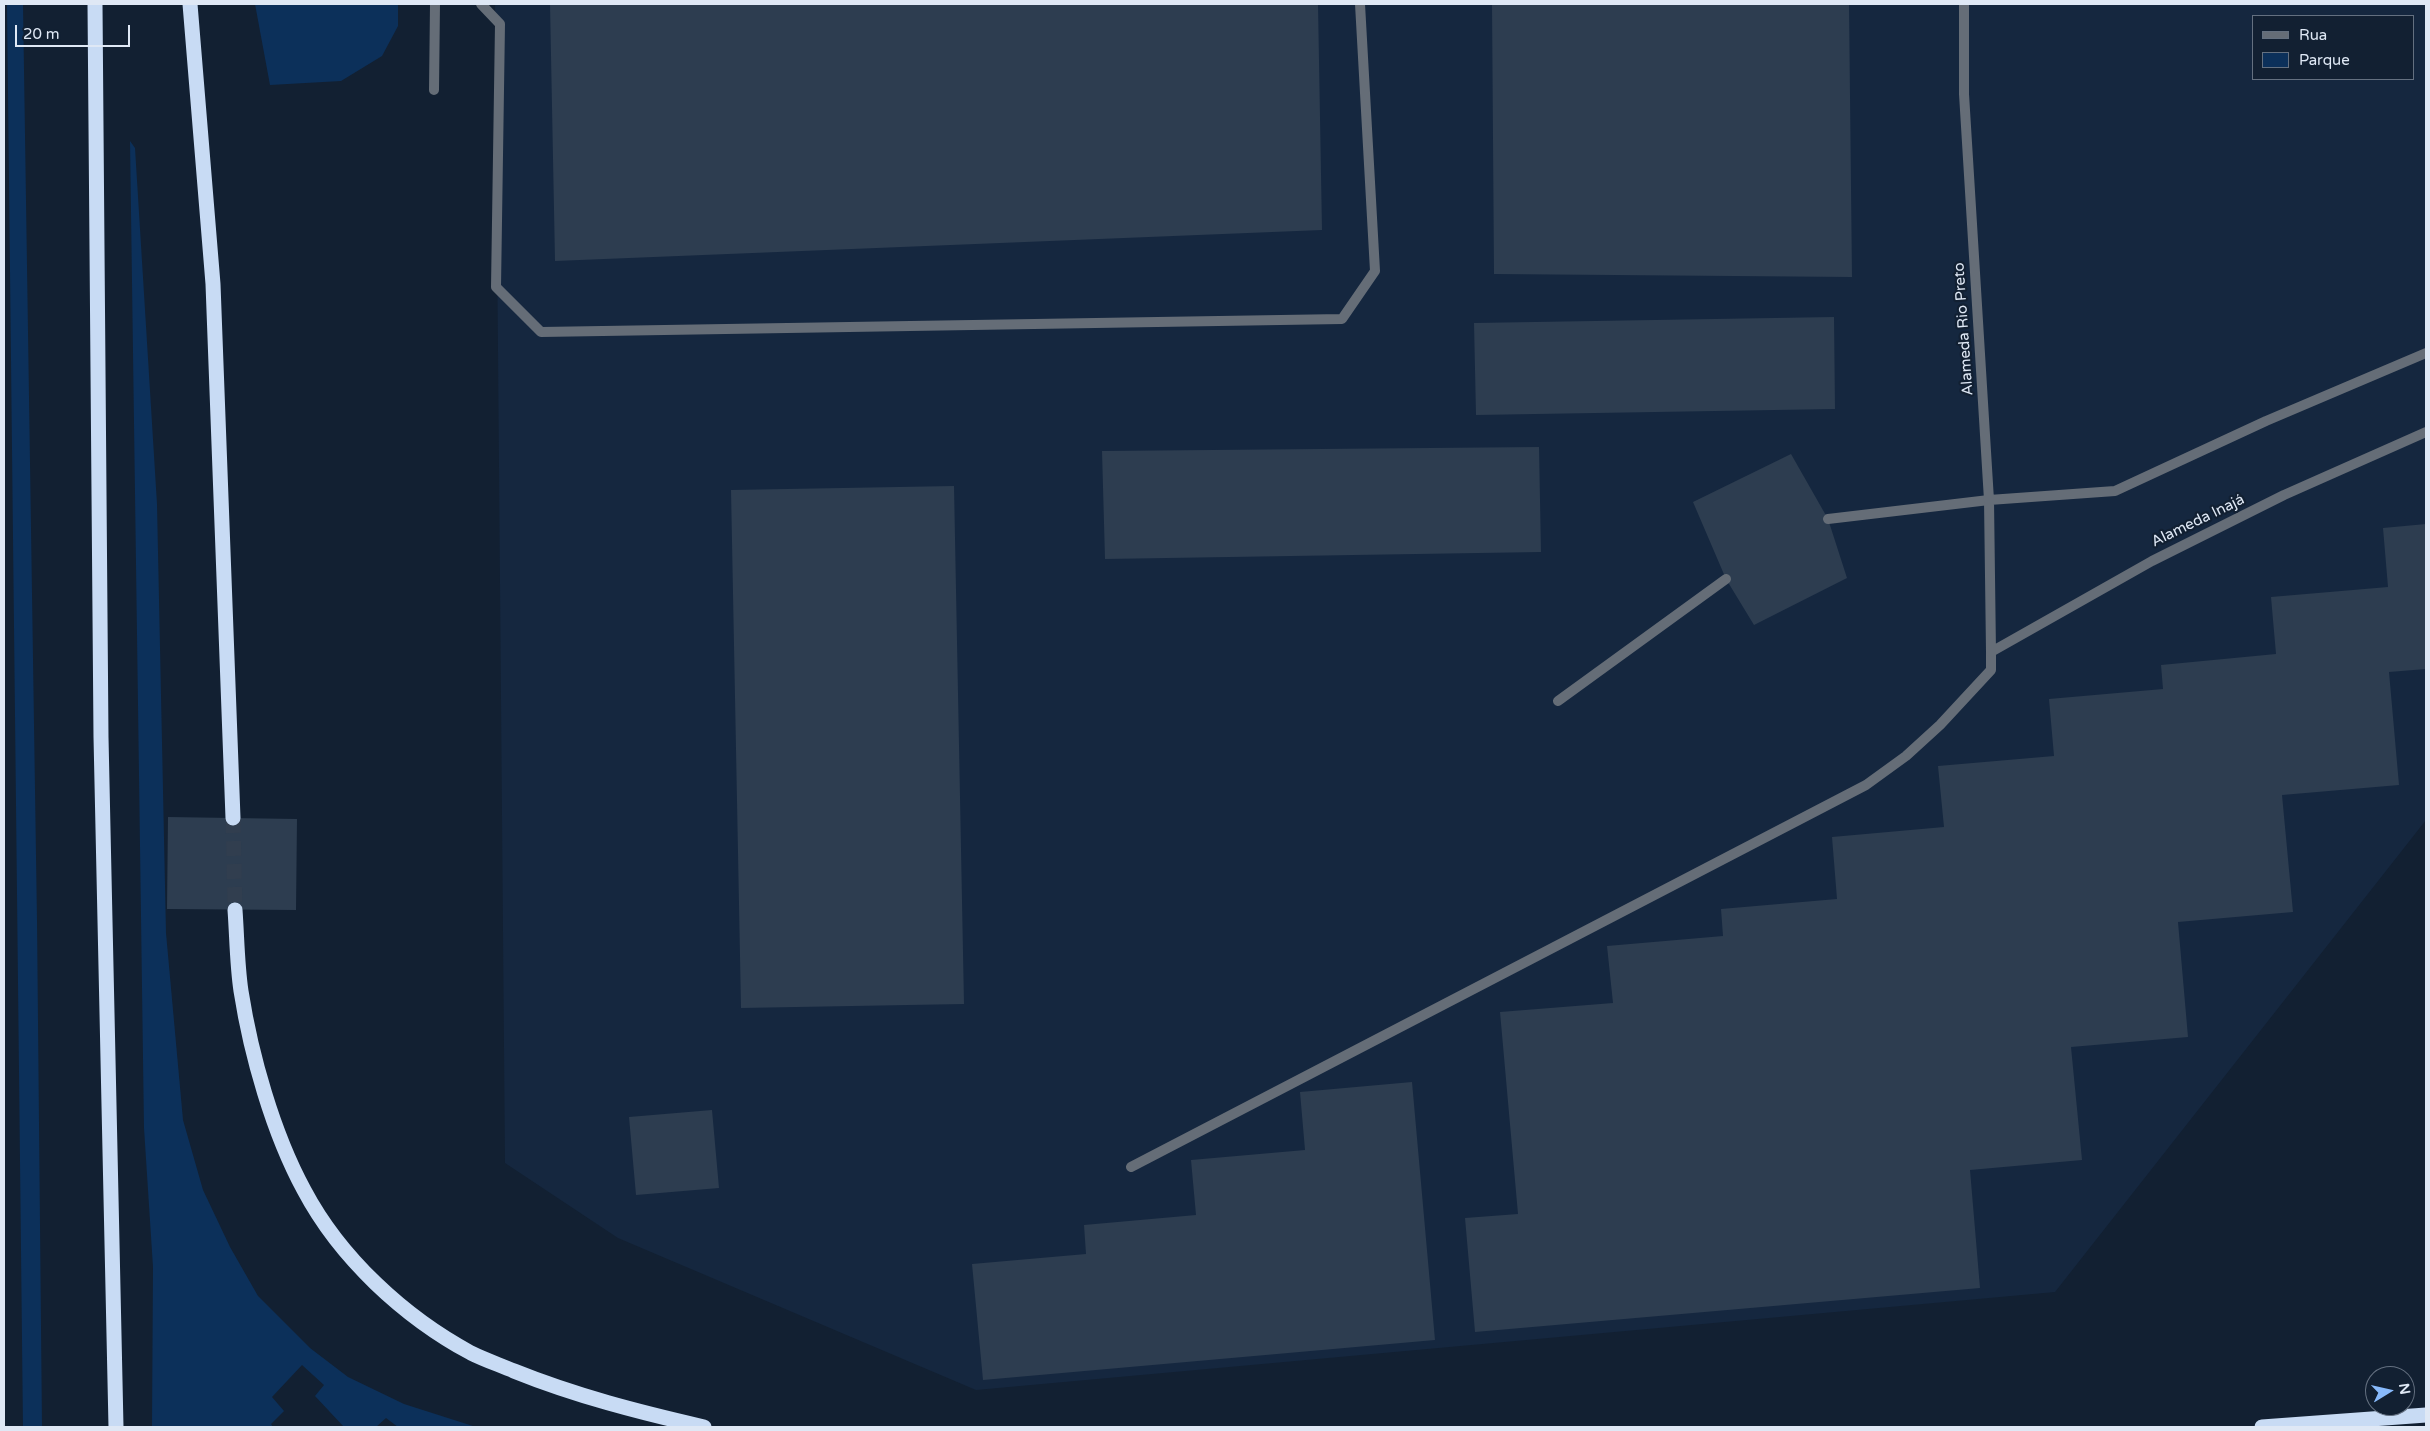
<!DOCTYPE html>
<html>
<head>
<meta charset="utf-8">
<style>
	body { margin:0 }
	#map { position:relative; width:2430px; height:1431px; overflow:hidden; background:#122032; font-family:"Varela Round",sans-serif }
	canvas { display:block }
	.frame { position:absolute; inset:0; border:5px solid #dfe8f5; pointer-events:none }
	.legend { position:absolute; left:2252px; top:15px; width:162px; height:65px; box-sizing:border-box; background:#122032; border:1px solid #647080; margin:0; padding:6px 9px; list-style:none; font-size:15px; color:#dfe8f5 }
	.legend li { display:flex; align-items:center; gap:10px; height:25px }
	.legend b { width:25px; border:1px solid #647080 }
	.north { position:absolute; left:2365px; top:1366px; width:50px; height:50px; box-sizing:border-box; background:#122032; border:1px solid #647080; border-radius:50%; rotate:81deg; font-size:14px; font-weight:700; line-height:20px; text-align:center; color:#dfe8f5 }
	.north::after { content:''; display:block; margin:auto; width:18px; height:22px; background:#88bafc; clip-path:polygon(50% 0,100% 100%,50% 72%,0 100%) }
	.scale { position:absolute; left:15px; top:25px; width:115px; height:22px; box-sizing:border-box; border:2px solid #dfe8f5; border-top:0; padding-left:6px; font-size:15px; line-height:18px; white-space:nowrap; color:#dfe8f5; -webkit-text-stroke:4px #122032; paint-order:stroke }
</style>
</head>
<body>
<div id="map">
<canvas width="2430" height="1431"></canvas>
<div class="frame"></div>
<ul class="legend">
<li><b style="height:6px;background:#656d77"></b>Rua</li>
<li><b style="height:14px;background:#0c305a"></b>Parque</li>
</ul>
<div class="north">N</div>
<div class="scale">20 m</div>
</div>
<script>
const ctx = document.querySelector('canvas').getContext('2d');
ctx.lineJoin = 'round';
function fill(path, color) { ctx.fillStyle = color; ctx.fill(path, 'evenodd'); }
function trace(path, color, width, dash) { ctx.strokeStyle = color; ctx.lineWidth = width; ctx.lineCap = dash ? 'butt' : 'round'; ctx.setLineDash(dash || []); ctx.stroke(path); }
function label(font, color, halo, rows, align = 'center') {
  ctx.font = font + ' "Varela Round",sans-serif'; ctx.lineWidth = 4.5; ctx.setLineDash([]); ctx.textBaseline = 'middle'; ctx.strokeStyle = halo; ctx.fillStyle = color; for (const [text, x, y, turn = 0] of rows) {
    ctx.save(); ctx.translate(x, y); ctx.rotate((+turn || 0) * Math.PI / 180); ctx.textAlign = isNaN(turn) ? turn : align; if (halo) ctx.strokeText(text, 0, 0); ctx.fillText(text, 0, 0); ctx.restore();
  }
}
const built = new Path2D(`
	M 495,4 L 2426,4 L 2426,820 L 2055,1292 L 976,1390 L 618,1238 L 505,1163 ZM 2254,16 L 2414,16 L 2414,79 L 2254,79 Z`);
const green = new Path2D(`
	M 7,4 L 23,4 L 37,920 L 42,1427 L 23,1427 Z
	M 255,4 L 398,4 L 398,26 L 382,56 L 341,81 L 270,85 Z
	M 130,141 L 135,148 L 157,504 L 166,933 L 183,1120 L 203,1190 L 230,1247 L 258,1296 L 310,1348 L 348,1377 L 404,1404 L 476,1427 L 398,1427 L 386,1418 L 376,1427 L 344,1427 L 315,1396 L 324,1385 L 302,1365 L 272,1397 L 284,1411 L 271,1424 L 273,1427 L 152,1427 L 153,1267 L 144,1128 Z`);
const building = new Path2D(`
	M 550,4 L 1318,4 L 1322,230 L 555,261 Z
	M 1492,4 L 1849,4 L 1852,277 L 1494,274 Z
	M 1834,317 L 1835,409 L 1476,415 L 1474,323 Z
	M 1539,447 L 1541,552 L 1105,559 L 1102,451 Z
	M 1791,454 L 1828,519 L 1847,578 L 1754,625 L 1726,579 L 1693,502 Z
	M 954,486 L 964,1004 L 741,1008 L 731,490 Z
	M 2426,524 L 2426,669 L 2389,672 L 2399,785 L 2282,795 L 2293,912 L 2178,922 L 2188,1037 L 2071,1047 L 2082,1160 L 1970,1170 L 1980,1288 L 1475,1332 L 1465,1218 L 1518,1214 L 1500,1012 L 1613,1003 L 1607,946 L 1723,936 L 1721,909 L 1837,899 L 1832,837 L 1944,827 L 1938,766 L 2054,756 L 2049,699 L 2163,689 L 2161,665 L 2276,654 L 2271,597 L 2388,587 L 2383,528 Z
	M 168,817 L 297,819 L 296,910 L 167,909 Z
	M 1412,1082 L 1435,1340 L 983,1380 L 972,1264 L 1086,1254 L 1084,1225 L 1196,1215 L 1191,1160 L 1305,1150 L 1300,1092 Z
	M 712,1110 L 719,1188 L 636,1195 L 629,1117 Z`);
const motorwayTunnel = new Path2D(`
	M 233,818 L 235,910`);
const service = new Path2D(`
	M 481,4 L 500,24 L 496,287 L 541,332 L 1342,319 L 1375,271 L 1360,4
	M 1828,519 L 1989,500
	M 1558,701 L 1726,579
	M 1131,1167 L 1866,785 L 1906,756 L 1940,725 L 1991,670 L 1991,652`);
const minor = new Path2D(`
	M 1964,4 L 1964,94 L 1989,500 L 1991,652 L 2152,561 L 2284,495 L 2426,432
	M 434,90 L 435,4
	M 1989,500 L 2115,491 L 2266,421 L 2426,353`);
const motorway = new Path2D(`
	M 95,4 L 101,737 L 116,1427
	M 190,4 L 213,284 L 233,818
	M 235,910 C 237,937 237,964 241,991 C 251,1055 273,1133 304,1190 C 340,1258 404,1317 471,1353 C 485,1360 500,1365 514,1371 C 576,1396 639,1412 704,1427
	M 2262,1427 L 2426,1415`);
const streetNames = [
	["Alameda Rio Preto",1964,329,-94],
	["Alameda Inajá",2198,521,-26]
];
fill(built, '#15273f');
fill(green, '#0c305a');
fill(building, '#2d3d50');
trace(motorwayTunnel, '#313e4f', 15, [15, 8]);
trace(service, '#656d77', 10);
trace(minor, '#656d77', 10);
trace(motorway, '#c8dbf4', 15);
label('15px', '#dfe8f5', '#122032', streetNames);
</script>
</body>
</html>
